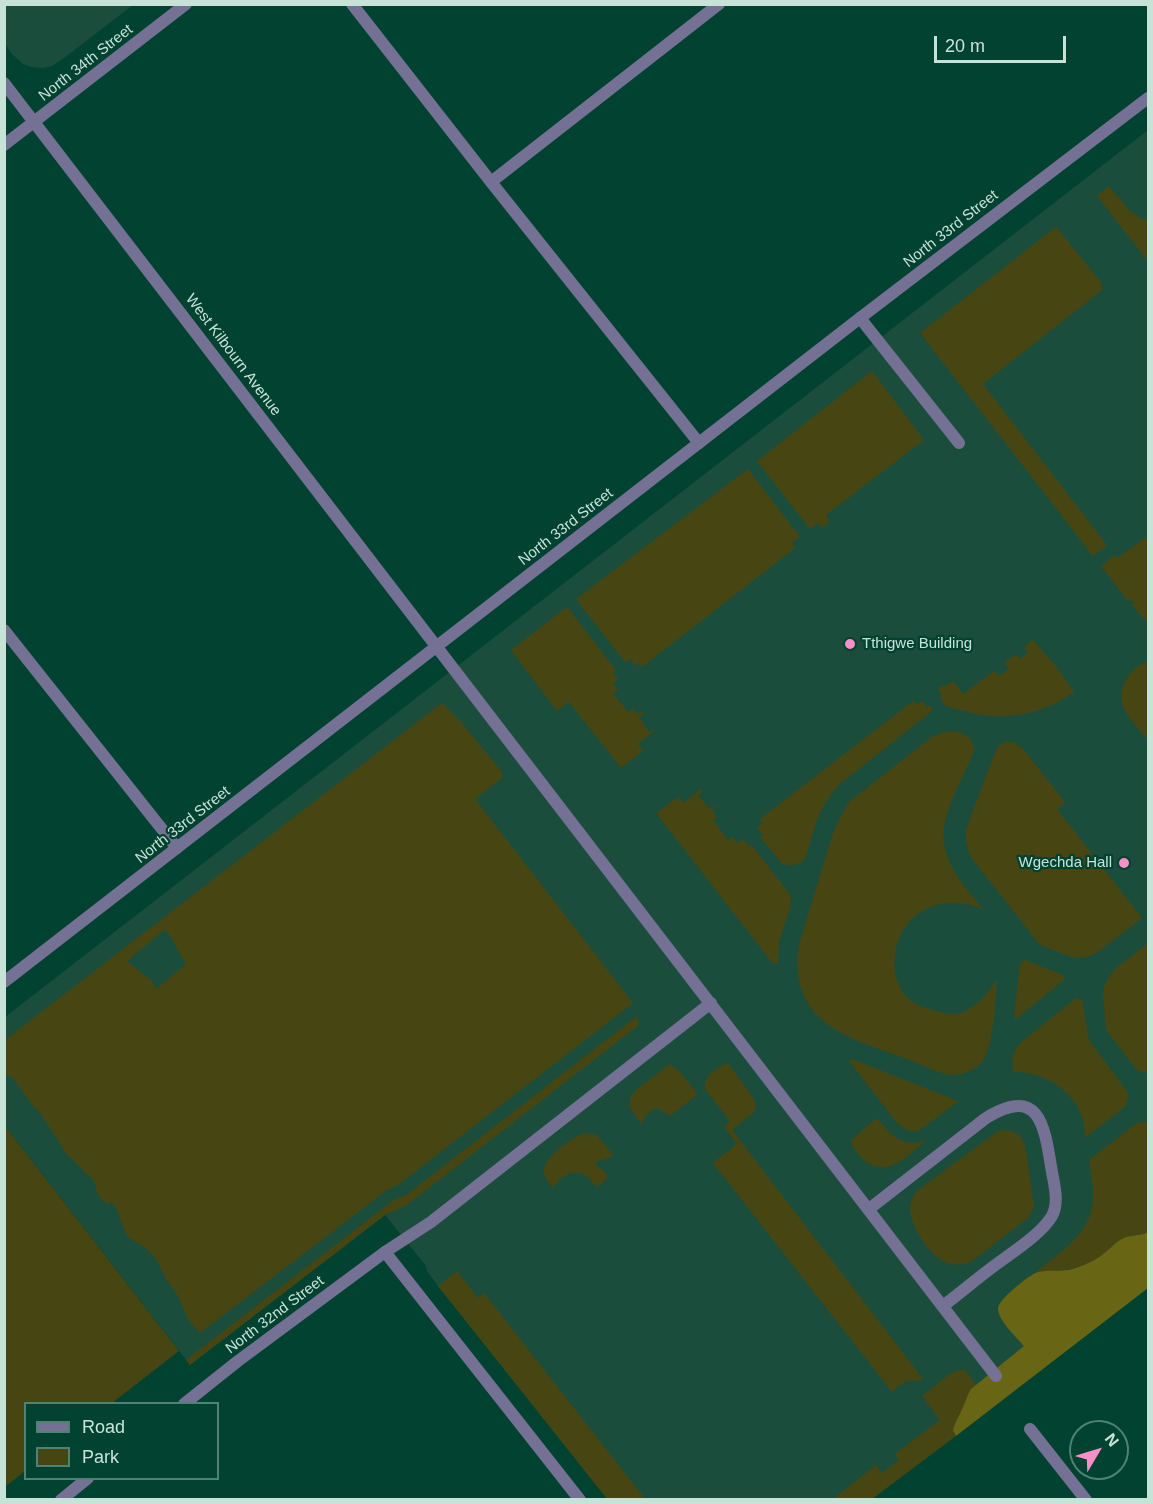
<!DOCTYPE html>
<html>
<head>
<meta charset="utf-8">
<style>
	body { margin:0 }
	#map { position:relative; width:1153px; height:1504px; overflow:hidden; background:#014230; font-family:Arial,sans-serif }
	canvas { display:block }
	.frame { position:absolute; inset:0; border:6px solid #c7e3d8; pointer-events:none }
	.legend { position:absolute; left:24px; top:1402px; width:195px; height:78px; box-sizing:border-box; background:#014230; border:2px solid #508273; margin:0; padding:8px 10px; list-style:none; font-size:18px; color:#c7e3d8 }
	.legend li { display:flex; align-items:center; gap:12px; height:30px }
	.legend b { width:30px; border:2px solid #508273 }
	.north { position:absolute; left:1069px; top:1420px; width:60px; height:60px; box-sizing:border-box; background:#014230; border:2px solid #508273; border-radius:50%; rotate:52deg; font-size:16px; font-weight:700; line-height:24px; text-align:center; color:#c7e3d8 }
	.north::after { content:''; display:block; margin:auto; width:21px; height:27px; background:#fa8fc7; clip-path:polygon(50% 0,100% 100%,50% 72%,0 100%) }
	.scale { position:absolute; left:934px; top:36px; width:132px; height:27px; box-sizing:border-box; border:3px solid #c7e3d8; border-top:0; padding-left:8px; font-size:18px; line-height:21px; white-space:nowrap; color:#c7e3d8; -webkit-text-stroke:4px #014230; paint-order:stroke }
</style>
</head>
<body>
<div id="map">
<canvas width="1153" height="1504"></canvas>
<div class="frame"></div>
<ul class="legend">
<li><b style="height:8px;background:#747195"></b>Road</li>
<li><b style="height:16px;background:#474612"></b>Park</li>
</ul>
<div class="north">N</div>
<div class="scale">20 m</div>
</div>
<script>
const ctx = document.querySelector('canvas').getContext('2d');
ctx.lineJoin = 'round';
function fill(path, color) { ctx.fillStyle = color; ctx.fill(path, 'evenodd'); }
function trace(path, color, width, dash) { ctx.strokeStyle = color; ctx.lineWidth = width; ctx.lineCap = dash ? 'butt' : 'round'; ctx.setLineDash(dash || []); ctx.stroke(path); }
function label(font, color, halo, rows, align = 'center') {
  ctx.font = font + ' Arial,sans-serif'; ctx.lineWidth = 4.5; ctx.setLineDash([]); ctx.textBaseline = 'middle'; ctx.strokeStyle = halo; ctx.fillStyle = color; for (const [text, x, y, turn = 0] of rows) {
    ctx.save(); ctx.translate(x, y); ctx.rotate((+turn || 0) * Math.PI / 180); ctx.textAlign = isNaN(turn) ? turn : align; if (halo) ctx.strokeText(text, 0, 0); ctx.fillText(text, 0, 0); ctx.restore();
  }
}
const built = new Path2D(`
	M 5,4 L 133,4 L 133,5 L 64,58 L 52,66 L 43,68 L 32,67 L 23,64 L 12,54 L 5,44 Z
	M 1148,130 L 1148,1288 L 872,1499 L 608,1499 L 438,1286 L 427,1271 L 426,1266 L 385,1215 L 190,1365 L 5,1126 L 5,1017 Z`);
const green = new Path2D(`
	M 1109,186 L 1130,211 L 1144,220 L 1148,217 L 1148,261 L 1097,196 Z
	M 1056,227 L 1101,282 L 1102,290 L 983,384 L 1107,545 L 1093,556 L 920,333 Z
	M 872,371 L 924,440 L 826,515 L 829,522 L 822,528 L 818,523 L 810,529 L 757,461 Z
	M 748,469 L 800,537 L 792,543 L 795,548 L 642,667 L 639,663 L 635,666 L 631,659 L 625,662 L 576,599 Z
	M 1145,538 L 1148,538 L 1148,624 L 1132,605 L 1135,602 L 1127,600 L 1101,566 L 1115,555 L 1117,558 Z
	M 567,607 L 616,670 L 613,672 L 618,679 L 613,683 L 618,689 L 613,693 L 628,712 L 633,709 L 637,714 L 641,711 L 644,714 L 639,717 L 649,732 L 654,729 L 655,730 L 638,744 L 643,751 L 621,768 L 569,702 L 557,711 L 511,650 Z
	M 1033,640 L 1055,665 L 1074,692 C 1043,714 1005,722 968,712 C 961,710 951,709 945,705 C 945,705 940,698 940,698 L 942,695 L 938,689 L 943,685 L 945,686 L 953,681 L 963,694 L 994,671 L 999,676 L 1009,669 L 1004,663 L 1016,654 L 1020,659 L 1028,653 L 1024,647 Z
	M 1148,662 L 1148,738 L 1147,739 C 1132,720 1112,705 1126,680 C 1131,671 1138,664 1148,662 Z
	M 913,701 L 917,705 L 922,701 L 927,707 L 930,705 L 932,708 L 931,712 L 841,783 C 827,797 819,812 813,832 C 811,838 808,854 804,859 C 799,866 790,866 782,864 L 760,837 L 763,835 L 757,828 L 763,823 L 760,819 Z
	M 442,703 L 461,722 L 502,772 L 502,778 L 475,799 L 633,1003 L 398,1185 L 387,1190 L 200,1333 L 188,1319 L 178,1296 L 166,1279 L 156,1259 L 146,1248 L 129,1238 L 125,1232 L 116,1207 L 111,1202 L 107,1204 L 98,1195 L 94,1181 L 66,1153 L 41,1114 L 34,1107 L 12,1077 L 6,1075 L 5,1079 L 5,1040 ZM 163,931 L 167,931 L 186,964 L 156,989 L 152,981 L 127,961 Z
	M 948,731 C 962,732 973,735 974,751 C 966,771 955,790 948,811 C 933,852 959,881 984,910 C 945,891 899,911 895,956 C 893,971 897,987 908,998 C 915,1005 924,1008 933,1010 C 942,1013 955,1016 964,1012 C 973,1007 983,999 989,991 C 992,987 993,984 997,981 C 995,1001 994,1046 982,1062 C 976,1069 963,1075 954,1075 C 941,1075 922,1065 910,1060 C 888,1052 858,1043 838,1031 C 830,1027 822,1020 816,1014 C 798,994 794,966 800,941 L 833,833 L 840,818 L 849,802 L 933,736 Z
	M 1004,742 L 1014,742 L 1023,749 L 1065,802 L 1057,809 L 1142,918 L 1098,952 C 1089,957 1081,959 1071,957 L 1040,945 L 970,856 L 966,841 L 966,829 L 996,750 L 999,746 Z
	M 701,789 L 703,791 L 698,795 L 710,809 L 715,806 L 716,807 L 712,810 L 717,817 L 713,820 L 728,840 L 732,837 L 737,843 L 743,839 L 748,846 L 751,844 L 791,896 L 790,907 L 779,942 L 778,962 L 774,965 L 656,813 L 678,797 L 683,803 Z
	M 1148,943 L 1148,1073 L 1147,1073 L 1137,1070 L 1106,1030 L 1103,990 L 1107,980 L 1114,970 Z
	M 1025,960 L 1063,975 L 1065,979 L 1016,1019 L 1014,1017 L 1020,963 Z
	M 1076,998 L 1082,1000 L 1089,1040 L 1129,1094 L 1126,1106 L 1085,1138 C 1087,1099 1050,1071 1013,1072 C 1012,1062 1012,1054 1018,1045 Z
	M 637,1016 L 639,1025 L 407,1205 L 385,1215 L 190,1365 L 186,1360 L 395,1199 L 405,1196 Z
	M 852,1059 L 958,1101 L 959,1101 L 918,1131 C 911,1132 904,1129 898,1124 L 849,1061 Z
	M 728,1063 L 754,1099 C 755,1104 757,1108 753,1113 L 732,1130 L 923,1379 L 918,1381 C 905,1379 902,1384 892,1392 L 713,1163 L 737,1144 L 724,1127 L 730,1121 L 705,1089 C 704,1075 716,1068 728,1063 Z
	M 670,1064 L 679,1071 L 698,1094 L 670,1116 L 660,1109 L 653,1109 L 644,1118 L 641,1124 L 629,1106 L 631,1096 L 636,1090 Z
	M 877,1118 C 893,1137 901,1148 927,1140 C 908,1155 889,1179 864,1160 C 858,1155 852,1147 851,1140 Z
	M 1142,1122 L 1148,1122 L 1148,1232 C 1142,1236 1137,1234 1131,1236 C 1118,1241 1107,1253 1095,1260 C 1077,1271 1057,1271 1036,1272 C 1063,1250 1095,1232 1093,1192 C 1093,1182 1090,1171 1089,1160 L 1137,1123 Z
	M 5,1126 L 179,1351 L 112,1403 L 26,1404 L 25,1471 L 5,1487 Z
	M 1006,1130 L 1019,1134 L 1025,1145 L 1034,1206 L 1029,1217 L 971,1262 C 964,1264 955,1266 947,1263 C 930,1256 910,1227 910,1208 C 910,1202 913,1196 917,1191 L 998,1131 Z
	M 585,1133 L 597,1135 L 613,1155 L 610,1158 L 597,1161 L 595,1164 L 604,1171 L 608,1178 L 597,1187 C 592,1182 588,1176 582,1174 C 570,1169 558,1179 553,1188 C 549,1183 544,1178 544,1171 C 544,1157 572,1137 585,1133 Z
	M 457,1271 L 478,1298 L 484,1293 L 645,1499 L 607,1499 L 438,1286 Z
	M 964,1369 L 976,1385 C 967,1392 967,1398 964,1407 C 960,1415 956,1422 953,1430 L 956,1436 L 872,1499 L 832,1500 L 876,1465 L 882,1473 L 899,1460 L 895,1454 L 940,1420 L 922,1396 L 951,1373 Z`);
const forest = new Path2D(`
	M 1148,1232 L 1148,1288 L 956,1436 L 953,1430 C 955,1422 960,1415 963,1407 C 966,1401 967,1395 971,1389 L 1024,1346 C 1017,1338 997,1319 998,1308 C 998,1300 1030,1274 1038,1272 C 1052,1269 1064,1273 1079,1267 C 1090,1263 1099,1258 1107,1251 C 1112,1247 1117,1241 1122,1239 C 1130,1234 1140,1237 1148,1232 Z`);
const lane = new Path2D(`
	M 352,4 L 491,182 L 699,443
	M 491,182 L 719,4
	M 860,318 L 959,443
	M 4,630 L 177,848
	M 436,646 L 996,1376
	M 869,1209 L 986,1118 C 1038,1086 1044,1123 1051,1166 C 1053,1181 1060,1201 1052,1216 C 1041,1235 1008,1255 990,1269 C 974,1281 959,1294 943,1306
	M 580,1500 L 385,1252 L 431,1222 L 711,1003`);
const street = new Path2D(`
	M 4,83 L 436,646
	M 4,145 L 186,4
	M 4,982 L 860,318 L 1148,98
	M 184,1404 L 238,1361 L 385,1252
	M 1030,1429 L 1086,1500
	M 61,1500 L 88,1478`);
const markers = [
	[850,644,6,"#fa8fc7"],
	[1124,863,6,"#fa8fc7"]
];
const streetNames = [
	["North 34th Street",86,63,-38],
	["North 33rd Street",951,229,-38],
	["West Kilbourn Avenue",233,355,53],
	["North 33rd Street",566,527,-38],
	["North 33rd Street",183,825,-38],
	["North 32nd Street",275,1315,-37]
];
const poiNames = [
	["Tthigwe Building",862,644],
	["Wgechda Hall",1112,863,"right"]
];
fill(built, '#1b4d3d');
fill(green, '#474612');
fill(forest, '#686614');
trace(lane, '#747195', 12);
trace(street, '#747195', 12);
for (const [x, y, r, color] of markers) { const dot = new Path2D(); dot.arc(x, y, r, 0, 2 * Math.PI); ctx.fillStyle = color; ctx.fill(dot); trace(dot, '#014230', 2); }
label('15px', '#c7e3d8', '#014230', streetNames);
label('15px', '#c7e3d8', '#014230', poiNames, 'left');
</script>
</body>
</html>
